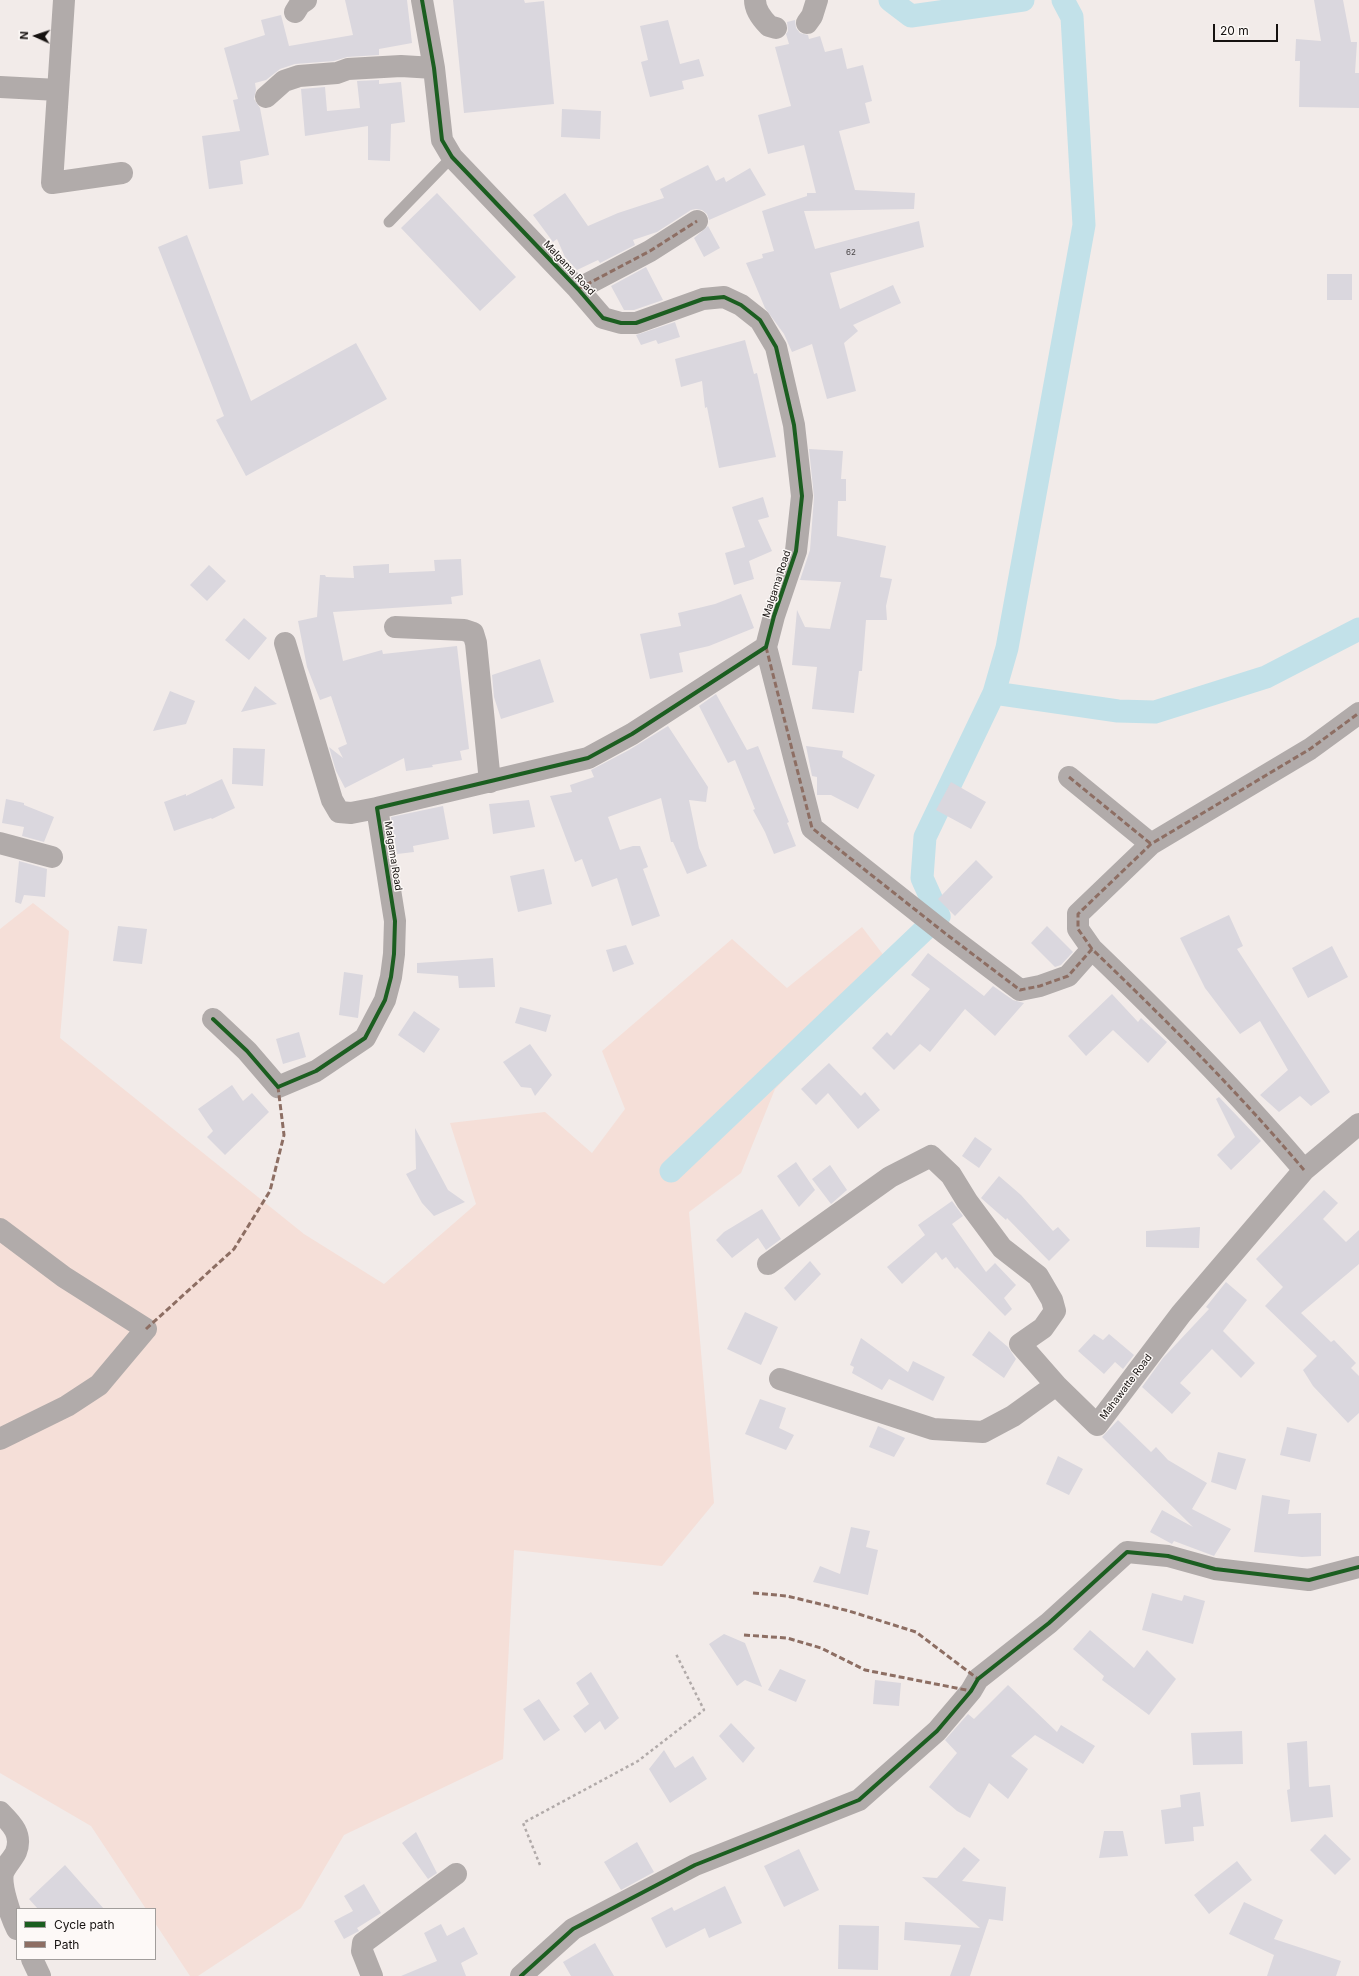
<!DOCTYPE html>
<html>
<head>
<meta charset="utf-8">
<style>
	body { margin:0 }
	#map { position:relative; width:1359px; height:1976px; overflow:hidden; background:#f2ebe9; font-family:Inter,sans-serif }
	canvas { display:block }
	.legend { position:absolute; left:16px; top:1908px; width:140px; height:52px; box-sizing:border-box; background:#fdf9f7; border:1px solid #a19d9b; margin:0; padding:5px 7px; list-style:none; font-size:12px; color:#161210 }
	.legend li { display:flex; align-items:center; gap:8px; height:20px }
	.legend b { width:20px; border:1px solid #a19d9b }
	.north { position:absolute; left:16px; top:16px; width:40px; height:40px; -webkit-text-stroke:3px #fdf9f7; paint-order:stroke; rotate:273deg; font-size:11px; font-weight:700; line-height:16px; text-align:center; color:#161210 }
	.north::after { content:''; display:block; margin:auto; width:14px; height:18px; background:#161210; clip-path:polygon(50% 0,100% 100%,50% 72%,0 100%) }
	.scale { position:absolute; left:1213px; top:24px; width:65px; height:18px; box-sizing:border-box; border:2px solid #161210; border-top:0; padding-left:5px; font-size:12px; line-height:14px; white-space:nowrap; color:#161210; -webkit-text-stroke:3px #fdf9f7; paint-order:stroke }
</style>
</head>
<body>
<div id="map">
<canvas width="1359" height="1976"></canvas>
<ul class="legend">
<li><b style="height:5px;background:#1b5e20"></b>Cycle path</li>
<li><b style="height:5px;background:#8d6e63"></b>Path</li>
</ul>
<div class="north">N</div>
<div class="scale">20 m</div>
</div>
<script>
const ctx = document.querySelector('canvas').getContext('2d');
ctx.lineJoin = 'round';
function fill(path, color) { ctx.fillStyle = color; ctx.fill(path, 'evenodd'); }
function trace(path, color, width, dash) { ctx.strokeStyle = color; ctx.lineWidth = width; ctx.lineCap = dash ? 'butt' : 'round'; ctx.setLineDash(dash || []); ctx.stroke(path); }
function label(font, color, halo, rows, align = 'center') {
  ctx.font = font + ' Inter,sans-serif'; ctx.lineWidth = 3; ctx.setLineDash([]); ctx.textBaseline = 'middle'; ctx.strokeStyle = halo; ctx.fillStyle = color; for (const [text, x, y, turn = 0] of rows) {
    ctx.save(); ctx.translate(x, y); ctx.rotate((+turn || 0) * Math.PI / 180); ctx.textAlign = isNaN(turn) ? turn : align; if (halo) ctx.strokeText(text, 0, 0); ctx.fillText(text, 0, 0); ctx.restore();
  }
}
const green = new Path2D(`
	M 33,903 L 69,931 L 60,1038 L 304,1234 L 384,1284 L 476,1204 L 450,1123 L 545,1112 L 592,1153 L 625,1109 L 602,1051 L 732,939 L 787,988 L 862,927 L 894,969 L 775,1089 L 741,1173 L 689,1212 L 714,1503 L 662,1566 L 514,1550 L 503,1759 L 344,1835 L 301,1908 L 198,1976 L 190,1976 L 155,1923 L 155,1909 L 146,1909 L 91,1826 L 0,1773 L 0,929 Z`);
const canal = new Path2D(`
	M 890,0 L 911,16 L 1023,0
	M 994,693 L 1118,711 L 1155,712 L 1266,677 L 1359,629
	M 671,1171 L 939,916 L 922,878 L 925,837 L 994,693 L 1007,648 L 1084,225 L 1072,17 L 1063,0`);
const building = new Path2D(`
	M 345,0 L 407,0 L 412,43 L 379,49 L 379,55 L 347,57 L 334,61 L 295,64 L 280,69 L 266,80 L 255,83 L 256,90 L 254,99 L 260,108 L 269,155 L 240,161 L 243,184 L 209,189 L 202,136 L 240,131 L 233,100 L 238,99 L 224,48 L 265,35 L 261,20 L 281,15 L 289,46 L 353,35 Z
	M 453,0 L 524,0 L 525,3 L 544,1 L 554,104 L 464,113 Z
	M 1314,0 L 1343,0 L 1351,42 L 1357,42 L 1355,73 L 1359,73 L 1359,108 L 1299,107 L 1300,61 L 1295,61 L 1296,39 L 1321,41 Z
	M 668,20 L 680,64 L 699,59 L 704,76 L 682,81 L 684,89 L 650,97 L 641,62 L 648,60 L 640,26 Z
	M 795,20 L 796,28 L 800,33 L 808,35 L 809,39 L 820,36 L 825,52 L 842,48 L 847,69 L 863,65 L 872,101 L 865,103 L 870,123 L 839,131 L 855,190 L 915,193 L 914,209 L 804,211 L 815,249 L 919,221 L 924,247 L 830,273 L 840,309 L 893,285 L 901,303 L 853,325 L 858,331 L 844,343 L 856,391 L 827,399 L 812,344 L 792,352 L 784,334 L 765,308 L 746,263 L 763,258 L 762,254 L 774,251 L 762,211 L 807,196 L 807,193 L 816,193 L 804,145 L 768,154 L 758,115 L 791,106 L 775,47 L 789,44 L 786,34 L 788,31 L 787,22 Z
	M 379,80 L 379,84 L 401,82 L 405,122 L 391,124 L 390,161 L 368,160 L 368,126 L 305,136 L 301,89 L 325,87 L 327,111 L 360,108 L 357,81 Z
	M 562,109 L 601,111 L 600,139 L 561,137 Z
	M 708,165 L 716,181 L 724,177 L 726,182 L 750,168 L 766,195 L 709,220 L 707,214 L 702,210 L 696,209 L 691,210 L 657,232 L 633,240 L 635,245 L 600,263 L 598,260 L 577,270 L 565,257 L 557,239 L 553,242 L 533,215 L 565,193 L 588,226 L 618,213 L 664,198 L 660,189 Z
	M 437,193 L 516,277 L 480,311 L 401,228 Z
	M 708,226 L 720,248 L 704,257 L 694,238 Z
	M 187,235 L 251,401 L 356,343 L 387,399 L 246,476 L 216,420 L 224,416 L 158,247 Z
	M 646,267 L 663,300 L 634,310 L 624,310 L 611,286 Z
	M 1327,274 L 1352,274 L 1352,300 L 1327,300 Z
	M 675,322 L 680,337 L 658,344 L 656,340 L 641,345 L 636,335 Z
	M 745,340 L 754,374 L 757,373 L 776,457 L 719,468 L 707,407 L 705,408 L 702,381 L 681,387 L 675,359 Z
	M 809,449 L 843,451 L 841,479 L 846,479 L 846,501 L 838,501 L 837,536 L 886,546 L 880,577 L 892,579 L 886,606 L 887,620 L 866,620 L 862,671 L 859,671 L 854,713 L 812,709 L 817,667 L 792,665 L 797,610 L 805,627 L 830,629 L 841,582 L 800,580 L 810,550 L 814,497 Z
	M 763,497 L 769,517 L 758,520 L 772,551 L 749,561 L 754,579 L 734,585 L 725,553 L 745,547 L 732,507 Z
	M 461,559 L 463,595 L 451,597 L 452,604 L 333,612 L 343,661 L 382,650 L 383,654 L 457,646 L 469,749 L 460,751 L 462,760 L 432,765 L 433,767 L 406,771 L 404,758 L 345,788 L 336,771 L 329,747 L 343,758 L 338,748 L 347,744 L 331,696 L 320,700 L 307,667 L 298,621 L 317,617 L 320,575 L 325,575 L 326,577 L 354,578 L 353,566 L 389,564 L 389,573 L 435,571 L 434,560 Z
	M 209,565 L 226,581 L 207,601 L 190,585 Z
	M 741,594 L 754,628 L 709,646 L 679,653 L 683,672 L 650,679 L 640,634 L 681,626 L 678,613 L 715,604 Z
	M 244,618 L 267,638 L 249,660 L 225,640 Z
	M 540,659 L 554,702 L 501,719 L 494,697 L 492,675 Z
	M 255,686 L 277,704 L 241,712 Z
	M 170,691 L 195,701 L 186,724 L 153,731 Z
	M 716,694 L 747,750 L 758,746 L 789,822 L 787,823 L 796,846 L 774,854 L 765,832 L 753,810 L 755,809 L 735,760 L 728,763 L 699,706 Z
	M 668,726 L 708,787 L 706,802 L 689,800 L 699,848 L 707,866 L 687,874 L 673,842 L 671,842 L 661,798 L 608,817 L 620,850 L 633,846 L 640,846 L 648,867 L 643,869 L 660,916 L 632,926 L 617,878 L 592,887 L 582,859 L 575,862 L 550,796 L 572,792 L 570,785 L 594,777 L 591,770 L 629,750 Z
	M 806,746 L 843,751 L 842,757 L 875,775 L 858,809 L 831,795 L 817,795 L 817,777 L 812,776 Z
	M 233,748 L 265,749 L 263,786 L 232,784 Z
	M 222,779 L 235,808 L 212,819 L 211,818 L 174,831 L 164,802 L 186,794 L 186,796 Z
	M 951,782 L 986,802 L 971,829 L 936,810 Z
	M 6,799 L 24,803 L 24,805 L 54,817 L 44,842 L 22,836 L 24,827 L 2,823 Z
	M 529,800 L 535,827 L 493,834 L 489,804 Z
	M 443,806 L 449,839 L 413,846 L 414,852 L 397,854 L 391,817 Z
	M 976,860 L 993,877 L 955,916 L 938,899 Z
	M 19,861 L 47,869 L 45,897 L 24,895 L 21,904 L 15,902 Z
	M 544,869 L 552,904 L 518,912 L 510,876 Z
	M 1229,915 L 1243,946 L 1237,949 L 1330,1092 L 1311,1106 L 1300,1096 L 1279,1112 L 1260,1095 L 1288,1070 L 1260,1021 L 1240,1034 L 1205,988 L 1180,938 Z
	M 118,926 L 147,929 L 142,964 L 113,961 Z
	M 1047,926 L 1073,952 L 1061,965 L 1055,967 L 1031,943 Z
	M 626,945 L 634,964 L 613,972 L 606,950 Z
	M 1332,946 L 1348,977 L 1308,998 L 1292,968 Z
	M 928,953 L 984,996 L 993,986 L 1013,1000 L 1024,1003 L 995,1036 L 965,1009 L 930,1052 L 920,1044 L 894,1070 L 872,1048 L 887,1032 L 891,1036 L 930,989 L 911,975 Z
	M 493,958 L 495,987 L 459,988 L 458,976 L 417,973 L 417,963 Z
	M 344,972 L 363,975 L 358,1018 L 339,1015 Z
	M 1112,994 L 1138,1022 L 1141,1018 L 1167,1042 L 1148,1063 L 1113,1030 L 1086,1056 L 1068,1036 Z
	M 520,1007 L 551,1015 L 546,1032 L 515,1023 Z
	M 414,1011 L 440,1029 L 424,1053 L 398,1035 Z
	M 299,1032 L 306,1057 L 283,1064 L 276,1039 Z
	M 530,1044 L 552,1075 L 535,1096 L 531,1088 L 521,1087 L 503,1062 Z
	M 829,1063 L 861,1096 L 865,1092 L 880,1110 L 858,1129 L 828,1093 L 816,1105 L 801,1089 Z
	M 232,1085 L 243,1101 L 252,1093 L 269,1112 L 225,1155 L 207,1137 L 213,1131 L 198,1109 Z
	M 1219,1097 L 1261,1141 L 1231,1170 L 1217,1155 L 1235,1137 L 1216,1099 Z
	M 415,1128 L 448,1190 L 465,1202 L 434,1216 L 422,1203 L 406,1174 L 416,1169 Z
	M 975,1137 L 992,1149 L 979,1168 L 962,1156 Z
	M 796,1162 L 815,1190 L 799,1207 L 777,1176 Z
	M 830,1165 L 847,1190 L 831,1204 L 812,1179 Z
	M 999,1176 L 1021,1195 L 1053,1231 L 1058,1227 L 1070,1240 L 1049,1261 L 1007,1218 L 1006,1220 L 981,1198 Z
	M 1324,1190 L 1338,1203 L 1323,1219 L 1346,1242 L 1359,1230 L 1359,1264 L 1301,1313 L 1331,1342 L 1334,1340 L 1356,1363 L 1351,1368 L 1359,1376 L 1359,1413 L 1348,1423 L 1313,1386 L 1303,1370 L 1317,1356 L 1265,1306 L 1283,1287 L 1256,1259 Z
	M 952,1201 L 963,1216 L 952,1224 L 986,1272 L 995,1263 L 1016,1285 L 1004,1298 L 1012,1309 L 1005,1316 L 957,1267 L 955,1269 L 946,1257 L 942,1260 L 936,1252 L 902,1284 L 887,1267 L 925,1235 L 918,1225 Z
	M 762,1209 L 781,1239 L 766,1250 L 758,1238 L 732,1258 L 716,1240 L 724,1232 Z
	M 1200,1227 L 1199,1248 L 1146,1247 L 1146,1231 Z
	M 810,1261 L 821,1274 L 795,1301 L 784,1288 Z
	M 1226,1282 L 1247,1300 L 1223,1331 L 1255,1363 L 1241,1378 L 1212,1349 L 1180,1383 L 1191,1393 L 1172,1414 L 1142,1387 L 1163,1358 L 1209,1309 L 1206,1307 Z
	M 745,1312 L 778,1327 L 761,1365 L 727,1349 Z
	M 989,1331 L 1008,1347 L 1016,1359 L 1004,1378 L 972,1355 Z
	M 1094,1334 L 1103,1340 L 1109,1334 L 1134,1355 L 1123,1369 L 1115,1362 L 1104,1374 L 1078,1351 Z
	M 861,1338 L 908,1372 L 913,1361 L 945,1377 L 933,1401 L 889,1379 L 882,1390 L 852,1373 L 854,1367 L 850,1365 Z
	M 760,1399 L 786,1408 L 779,1428 L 794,1435 L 786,1450 L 745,1434 Z
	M 1118,1420 L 1151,1452 L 1156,1447 L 1168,1460 L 1207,1483 L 1192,1509 L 1231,1529 L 1214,1556 L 1174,1541 L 1172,1544 L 1150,1532 L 1162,1510 L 1193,1527 L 1102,1437 Z
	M 878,1426 L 905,1438 L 894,1457 L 869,1447 Z
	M 1287,1427 L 1317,1434 L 1310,1462 L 1280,1455 Z
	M 1218,1452 L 1246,1459 L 1236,1490 L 1211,1482 Z
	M 1058,1456 L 1083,1469 L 1069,1495 L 1046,1484 Z
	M 1262,1495 L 1290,1500 L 1288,1514 L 1321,1513 L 1321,1556 L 1302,1557 L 1254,1552 Z
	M 851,1527 L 870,1531 L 866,1547 L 878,1550 L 868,1595 L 813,1582 L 820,1566 L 840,1574 Z
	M 1152,1593 L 1182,1601 L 1184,1595 L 1205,1601 L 1193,1644 L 1142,1630 Z
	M 1090,1630 L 1134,1668 L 1147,1650 L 1176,1679 L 1149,1715 L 1102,1680 L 1104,1676 L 1073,1649 Z
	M 724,1634 L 745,1643 L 762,1687 L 745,1680 L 737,1686 L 709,1644 Z
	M 780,1669 L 806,1680 L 796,1702 L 768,1690 Z
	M 591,1672 L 619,1718 L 605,1730 L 600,1721 L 585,1733 L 573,1716 L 589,1704 L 576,1683 Z
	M 875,1680 L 901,1683 L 899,1706 L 873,1704 Z
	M 1008,1685 L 1057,1732 L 1061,1725 L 1095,1746 L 1083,1764 L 1035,1735 L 1011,1756 L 1028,1769 L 1008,1799 L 989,1783 L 970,1818 L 957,1811 L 929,1787 L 957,1753 L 945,1740 L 968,1714 L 974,1719 Z
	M 539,1699 L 560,1730 L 544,1741 L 523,1709 Z
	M 731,1723 L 755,1748 L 743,1763 L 719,1736 Z
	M 1242,1731 L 1243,1764 L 1193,1765 L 1191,1733 Z
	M 1307,1741 L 1309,1787 L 1330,1785 L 1333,1817 L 1291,1822 L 1287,1790 L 1290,1789 L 1287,1743 Z
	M 664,1750 L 675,1768 L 693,1756 L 707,1779 L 670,1803 L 649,1769 Z
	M 1200,1792 L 1204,1826 L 1193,1827 L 1194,1841 L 1165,1844 L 1161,1810 L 1181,1807 L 1180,1795 Z
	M 1104,1831 L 1123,1831 L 1128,1856 L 1099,1858 Z
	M 416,1832 L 437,1873 L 428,1879 L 402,1843 Z
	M 1325,1834 L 1351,1859 L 1335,1875 L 1310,1850 Z
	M 637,1842 L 654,1872 L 621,1890 L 604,1862 Z
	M 964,1847 L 980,1860 L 962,1881 L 1006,1887 L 1003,1921 L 989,1919 L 970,1976 L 950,1976 L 961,1945 L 904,1940 L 905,1922 L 980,1928 L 922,1877 L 937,1878 Z
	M 799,1849 L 819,1890 L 784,1907 L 764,1866 Z
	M 1237,1861 L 1252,1880 L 1209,1914 L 1194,1895 Z
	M 65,1865 L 104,1909 L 38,1909 L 29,1899 Z
	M 364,1884 L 381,1913 L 357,1928 L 359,1931 L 344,1939 L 334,1921 L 353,1911 L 344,1896 Z
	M 725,1886 L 742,1923 L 709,1938 L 705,1928 L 666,1948 L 651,1918 L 672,1907 L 674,1911 Z
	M 1244,1902 L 1283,1920 L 1274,1939 L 1341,1961 L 1336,1976 L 1267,1976 L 1274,1955 L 1229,1934 Z
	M 441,1924 L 447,1936 L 464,1927 L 478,1954 L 461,1963 L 466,1976 L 401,1976 L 437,1961 L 424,1933 Z
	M 839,1925 L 879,1926 L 878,1970 L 838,1969 Z
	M 595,1943 L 614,1976 L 571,1976 L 563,1962 Z`);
const path = new Path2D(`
	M 540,1865 L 523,1823 L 638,1761 L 704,1710 L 676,1654`);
const lane = new Path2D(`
	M 389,222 L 452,157`);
const street = new Path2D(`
	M 64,0 L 52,183 L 122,173
	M 755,0 C 755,10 762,19 769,26 L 776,28
	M 295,12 L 300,4 L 306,0
	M 807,23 L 812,16 L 817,0
	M 0,87 L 58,90
	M 266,97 L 284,81 L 299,76 L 337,73 L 348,69 L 401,66 L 434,68
	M 578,289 L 650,251 L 697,221
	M 395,627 L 464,630 L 473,633 L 476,643 L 490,782
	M 285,643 L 332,800 L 339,812 L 351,813 L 377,808
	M 766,647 L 812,828 L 946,934 L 1020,990 L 1040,986 L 1068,976 L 1092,949 C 1166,1020 1238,1092 1304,1170
	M 1069,777 L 1151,844
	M 0,843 L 52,857
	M 1092,949 L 1078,929 L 1078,914 L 1151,844 L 1310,749 L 1359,713
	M 213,1019 L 247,1051 L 278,1087 L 316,1071 L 365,1038 L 385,1000 L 391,977 L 394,954 L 395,921 L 377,808 L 588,758 L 632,734 L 766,647 L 774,616 L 796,551 L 802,496 L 794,425 L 776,347 L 760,320 L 741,305 L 724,297 L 703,299 L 636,323 L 621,323 L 603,318 L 578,289 L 452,157 L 442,140 L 434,68 L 422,0
	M 0,1229 L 64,1277 L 146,1329 L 99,1385 L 67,1406 L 0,1439
	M 768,1264 L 890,1177 L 931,1156 L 951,1175 L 967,1201 L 1002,1248 L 1038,1276 L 1052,1300 L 1055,1311 L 1043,1328 L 1020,1344 L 1056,1385
	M 780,1379 L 933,1429 L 983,1432 L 1013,1416 L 1056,1385 L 1097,1425 L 1181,1314 L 1304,1170 L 1359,1124
	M 0,1812 C 11,1823 23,1834 16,1852 C 13,1859 6,1865 3,1873 C 0,1886 11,1917 17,1929
	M 32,1959 L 40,1976
	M 372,1976 L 362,1951 L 363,1943 L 456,1874
	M 521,1976 L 573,1929 L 695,1865 L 859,1800 L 937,1731 L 971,1691 L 978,1679 L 1049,1623 L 1127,1552 L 1168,1556 L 1215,1569 L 1309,1580 L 1359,1567`);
const quiet = new Path2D(`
	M 578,289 L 650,251 L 697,221
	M 766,647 L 812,828 L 946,934 L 1020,990 L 1040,986 L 1068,976 L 1092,949 C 1166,1020 1238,1092 1304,1170
	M 1069,777 L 1151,844
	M 1092,949 L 1078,929 L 1078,914 L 1151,844 L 1310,749 L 1359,713
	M 146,1329 L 234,1249 L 270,1191 L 284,1135 L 278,1087
	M 753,1593 L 787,1596 L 849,1611 L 916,1632 L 978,1679
	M 744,1635 L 787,1638 L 821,1648 L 865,1670 L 971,1691`);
const cycleway = new Path2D(`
	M 213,1019 L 247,1051 L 278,1087 L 316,1071 L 365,1038 L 385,1000 L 391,977 L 394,954 L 395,921 L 377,808 L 588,758 L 632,734 L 766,647 L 774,616 L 796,551 L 802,496 L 794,425 L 776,347 L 760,320 L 741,305 L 724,297 L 703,299 L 636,323 L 621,323 L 603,318 L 578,289 L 452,157 L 442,140 L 434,68 L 422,0
	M 521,1976 L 573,1929 L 695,1865 L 859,1800 L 937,1731 L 971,1691 L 978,1679 L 1049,1623 L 1127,1552 L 1168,1556 L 1215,1569 L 1309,1580 L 1359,1567`);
const numberNames = [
	["62",851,253]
];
const streetNames = [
	["Malgama Road",569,268,47],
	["Malgama Road",777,584,-72],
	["Malgama Road",393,856,81],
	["Mahawatte Road",1126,1387,-53]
];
fill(green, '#f5dfd8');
trace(canal, '#c2e1e9', 23);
fill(building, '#dad7de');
trace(path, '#b1aaa9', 2.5, [3, 3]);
trace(lane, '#b1abaa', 11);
trace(street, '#b1abaa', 22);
trace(quiet, '#8d6e63', 3, [6, 3]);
trace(cycleway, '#1b5e20', 4);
label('8px', '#4a4647', null, numberNames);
label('10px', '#161210', '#fdf9f7', streetNames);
</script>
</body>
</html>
